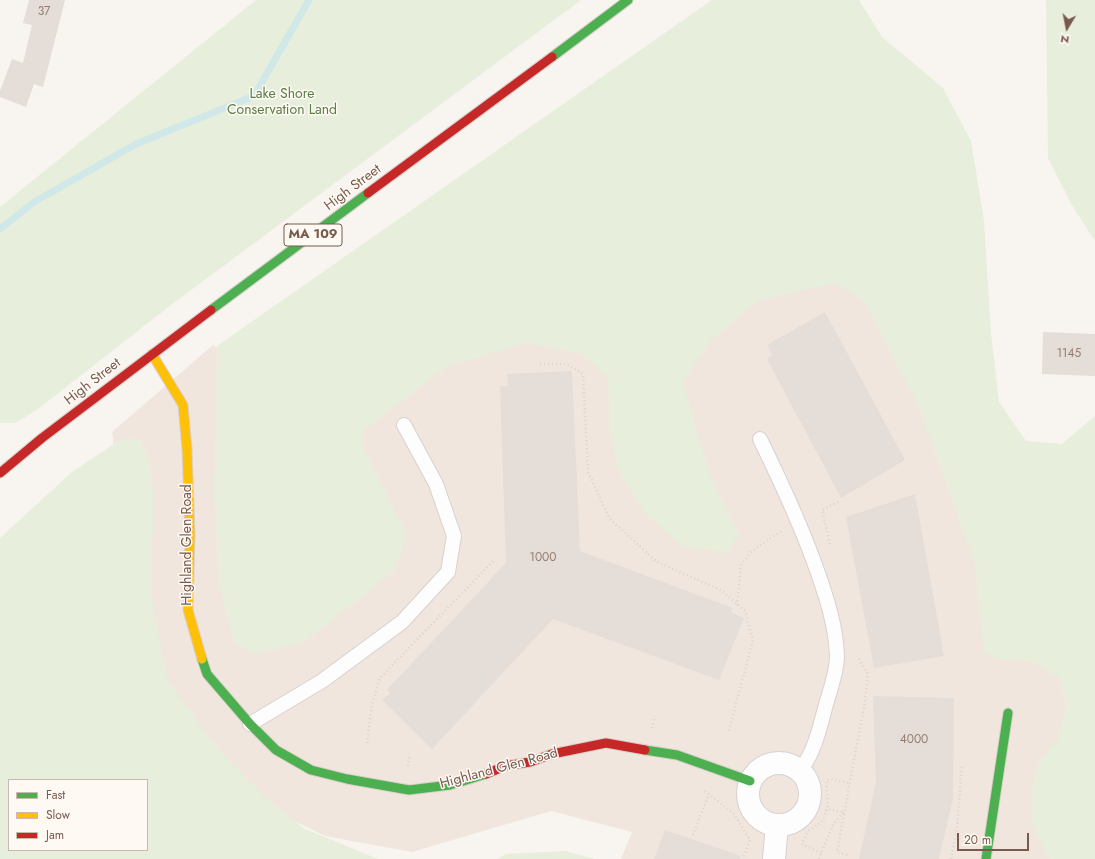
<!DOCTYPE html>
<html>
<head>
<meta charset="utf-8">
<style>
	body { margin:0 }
	#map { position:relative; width:1095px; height:859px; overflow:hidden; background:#f8f4f0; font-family:Jost,sans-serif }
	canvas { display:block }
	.legend { position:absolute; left:8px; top:779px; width:140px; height:72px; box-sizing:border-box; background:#fef9f3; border:1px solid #c8b9b1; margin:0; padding:5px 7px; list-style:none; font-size:12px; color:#785a4e }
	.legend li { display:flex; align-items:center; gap:8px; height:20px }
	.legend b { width:20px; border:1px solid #c8b9b1 }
	.north { position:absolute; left:1047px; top:8px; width:40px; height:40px; -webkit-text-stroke:3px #fef9f3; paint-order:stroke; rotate:190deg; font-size:11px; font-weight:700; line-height:16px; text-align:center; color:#785a4e }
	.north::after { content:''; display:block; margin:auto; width:14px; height:18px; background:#785a4e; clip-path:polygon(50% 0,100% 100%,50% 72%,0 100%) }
	.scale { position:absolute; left:957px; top:833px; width:72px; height:18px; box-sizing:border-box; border:2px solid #785a4e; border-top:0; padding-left:5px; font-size:12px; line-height:14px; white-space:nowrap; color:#785a4e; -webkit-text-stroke:3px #fef9f3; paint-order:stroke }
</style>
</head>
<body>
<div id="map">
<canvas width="1095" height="859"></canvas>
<ul class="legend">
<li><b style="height:5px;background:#4caf50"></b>Fast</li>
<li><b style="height:5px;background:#ffc107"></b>Slow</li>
<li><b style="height:5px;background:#c62828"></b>Jam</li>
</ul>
<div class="north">N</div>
<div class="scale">20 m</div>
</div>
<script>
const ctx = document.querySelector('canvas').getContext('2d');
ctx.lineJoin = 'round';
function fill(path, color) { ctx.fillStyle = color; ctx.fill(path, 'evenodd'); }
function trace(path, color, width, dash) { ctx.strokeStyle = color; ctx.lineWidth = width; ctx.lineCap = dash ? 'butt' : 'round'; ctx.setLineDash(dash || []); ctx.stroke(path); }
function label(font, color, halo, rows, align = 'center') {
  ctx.font = font + ' Jost,sans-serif'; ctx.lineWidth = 3; ctx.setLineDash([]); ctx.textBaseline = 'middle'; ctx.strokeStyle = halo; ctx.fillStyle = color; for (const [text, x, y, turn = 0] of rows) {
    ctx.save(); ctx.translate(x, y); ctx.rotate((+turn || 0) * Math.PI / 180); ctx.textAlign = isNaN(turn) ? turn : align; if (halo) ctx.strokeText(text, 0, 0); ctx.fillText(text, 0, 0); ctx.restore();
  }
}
const residential = new Path2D(`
	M 844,252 L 1063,643 L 1095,859 L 621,859 L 632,832 L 551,811 L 412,852 L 325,836 L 232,791 L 149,716 L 112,432 L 213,345 L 242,372 Z`);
const green = new Path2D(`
	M 256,0 L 581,0 L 171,305 L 38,409 L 15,423 L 0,423 L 0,207 Z
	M 712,0 L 859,0 L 882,37 L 943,88 L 971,141 L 984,221 L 991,333 L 999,402 L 1026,441 L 1062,444 L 1095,416 L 1095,859 L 1050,859 L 1032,827 L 1031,792 L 1039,763 L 1058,738 L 1066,705 L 1059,678 L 1034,662 L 998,659 L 984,652 L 975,565 L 920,410 L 864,301 L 835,283 L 760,300 L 711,340 L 683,382 L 708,470 L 739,536 L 726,552 L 682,546 L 644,513 L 617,466 L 610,431 L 608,378 L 580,353 L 526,343 L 448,366 L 363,431 L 364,447 L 407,536 L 394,571 L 306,641 L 254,655 L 234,642 L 219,586 L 214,492 L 217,346 Z
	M 1046,0 L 1095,0 L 1095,241 L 1073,207 L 1048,158 Z
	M 140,438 L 149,463 L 153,487 L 152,601 L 168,681 L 217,748 L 269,801 L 305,829 L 378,859 L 0,859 L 0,538 L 72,472 L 120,440 ZM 9,780 L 147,780 L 147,850 L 9,850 Z
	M 565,851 L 595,859 L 498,859 L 506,854 Z`);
const stream = new Path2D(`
	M 0,229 L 34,202 L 136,144 L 254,96 L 309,0`);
const building = new Path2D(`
	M 29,0 L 65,0 L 43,87 L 34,84 L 26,107 L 0,97 L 0,91 L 12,59 L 23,63 L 32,25 L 23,23 Z
	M 825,312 L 905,460 L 841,498 L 767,359 L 772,355 L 767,345 Z
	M 1043,332 L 1095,334 L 1095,376 L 1042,374 Z
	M 572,371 L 580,551 L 733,608 L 731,612 L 744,618 L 719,680 L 553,619 L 432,749 L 382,700 L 391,693 L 387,690 L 506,563 L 500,386 L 508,386 L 507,374 Z
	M 915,494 L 944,656 L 874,668 L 846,517 Z
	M 873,696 L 954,698 L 953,798 L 939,859 L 859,859 L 876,782 Z
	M 665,830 L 741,856 L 740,859 L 654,859 Z`);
const path = new Path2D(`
	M 540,364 L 566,364 L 583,374 L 588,472 L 610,519 L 657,562 L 721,590 L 745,611 L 753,640 L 728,733
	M 830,544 L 822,510 L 840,501
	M 737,605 L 741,565 L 752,551 L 781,531
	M 652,728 L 655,716
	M 367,743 L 372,704 L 380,678 L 495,559
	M 408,766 L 410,754
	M 705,791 L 734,814 L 750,840 L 743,859
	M 693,835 L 709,794
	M 821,853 L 802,844 L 808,831 L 823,821 L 828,805 L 826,781 L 831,779 L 849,783
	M 847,855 L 837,852 L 865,701 L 868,674 L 857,656
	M 819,859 L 833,825 L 844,812 L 827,809
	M 951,859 L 957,828 L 962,765`);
const lane = new Path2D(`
	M 760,439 C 782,484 803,529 819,576 C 828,602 836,628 837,656 C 837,674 828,695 824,712 C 818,734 814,752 800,771
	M 250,724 L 322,681 L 402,622 L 448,572 L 454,536 L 436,484 L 404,425`);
const street = new Path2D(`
	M748 794a31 31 0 1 1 62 0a31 31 0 1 1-62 0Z
	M 774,859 L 777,825`);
const fast = new Path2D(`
	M 552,57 L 628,0
	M 211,310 L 368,193
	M 202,659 L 207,674 L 250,724 L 276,750 L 311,770 L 347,779 L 409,790 L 450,785 L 486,774
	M 645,750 L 677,755 L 750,781
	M 986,859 L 1008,713`);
const slow = new Path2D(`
	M 152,354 L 183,405 L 187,449 L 190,535 L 188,610 L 202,659`);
const jam = new Path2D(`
	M 368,193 L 552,57
	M 0,473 L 42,438 L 211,310
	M 486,774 L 505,766 L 530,762 L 552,754 L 606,743 L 645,750`);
const numberNames = [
	["37",44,12],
	["1145",1069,354],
	["1000",543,558],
	["4000",914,740]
];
const shields = [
	[313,235,58]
];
const shieldNames = [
	["MA 109",313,235]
];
const parkNames = [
	["Lake Shore",282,95],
	["Conservation Land",282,111]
];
const streetNames = [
	["High Street",353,188,-37],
	["High Street",93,382,-38],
	["Highland Glen Road",188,545,-90],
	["Highland Glen Road",499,769,-15]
];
fill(residential, '#f1e6de');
fill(green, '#e7eedb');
trace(stream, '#d1e8e9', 7);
fill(building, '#e5ddd7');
trace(lane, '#d8d1cd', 16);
trace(street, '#d8d1cd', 24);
trace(fast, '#d8d0cb', 11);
trace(slow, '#d8d0cb', 11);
trace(jam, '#d8d0cb', 11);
trace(path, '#dad3d0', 2.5, [1, 3]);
trace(lane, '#fefdfd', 14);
trace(street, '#fefdfd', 22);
trace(fast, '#4caf50', 9);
trace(slow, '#ffc107', 9);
trace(jam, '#c62828', 9);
label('12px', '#957d72', null, numberNames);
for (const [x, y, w] of shields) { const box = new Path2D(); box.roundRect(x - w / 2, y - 11, w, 22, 3); ctx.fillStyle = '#fef9f3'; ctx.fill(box); trace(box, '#785a4e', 1); }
label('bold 13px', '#785a4e', null, shieldNames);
label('14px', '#5a7d46', '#fef9f3', parkNames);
label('14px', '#785a4e', '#fef9f3', streetNames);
</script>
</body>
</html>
